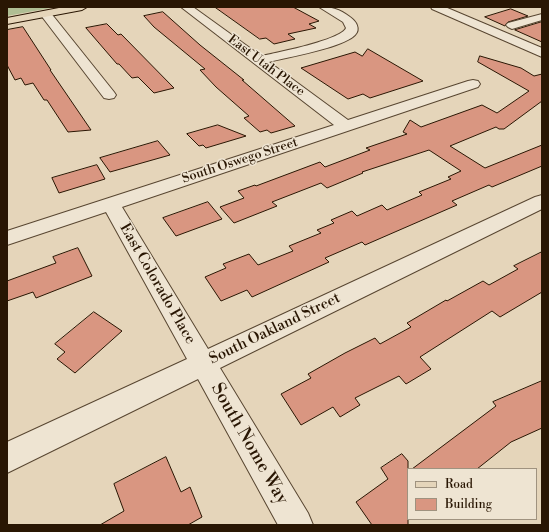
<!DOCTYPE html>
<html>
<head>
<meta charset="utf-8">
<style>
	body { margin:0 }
	#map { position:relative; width:549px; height:532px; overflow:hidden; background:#e5d5ba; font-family:"Libre Bodoni",serif }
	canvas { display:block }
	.frame { position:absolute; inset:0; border:8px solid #291603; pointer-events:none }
	.legend { position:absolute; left:407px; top:468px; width:130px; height:52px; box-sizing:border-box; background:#eee4d2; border:1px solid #9f927f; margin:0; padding:5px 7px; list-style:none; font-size:12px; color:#291603 }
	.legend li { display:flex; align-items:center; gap:8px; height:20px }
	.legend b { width:20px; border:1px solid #9f927f }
</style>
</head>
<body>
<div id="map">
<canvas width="549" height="532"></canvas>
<div class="frame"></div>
<ul class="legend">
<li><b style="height:5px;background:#e5d5ba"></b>Road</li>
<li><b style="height:11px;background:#d99681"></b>Building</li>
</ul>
</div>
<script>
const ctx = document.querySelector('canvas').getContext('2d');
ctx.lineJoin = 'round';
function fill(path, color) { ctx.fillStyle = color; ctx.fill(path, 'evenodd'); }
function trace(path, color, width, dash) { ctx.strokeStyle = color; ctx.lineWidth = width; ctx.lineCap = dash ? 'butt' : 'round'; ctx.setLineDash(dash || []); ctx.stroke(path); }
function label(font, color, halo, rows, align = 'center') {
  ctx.font = font + ' "Libre Bodoni",serif'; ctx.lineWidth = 3; ctx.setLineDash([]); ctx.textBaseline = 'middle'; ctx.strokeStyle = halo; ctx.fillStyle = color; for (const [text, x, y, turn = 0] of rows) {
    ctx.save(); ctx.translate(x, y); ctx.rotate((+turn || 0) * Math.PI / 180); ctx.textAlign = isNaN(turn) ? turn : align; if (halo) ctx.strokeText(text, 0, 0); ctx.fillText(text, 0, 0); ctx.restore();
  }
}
const green = new Path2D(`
	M 7,7 L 56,7 L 7,16 Z`);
const building = new Path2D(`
	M 215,7 L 293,7 L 319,21 L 309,24 L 316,28 L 288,34 L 295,39 L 274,44 L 266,38 L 260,39 Z
	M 511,9 L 528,16 L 508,22 L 505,26 L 485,17 Z
	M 163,12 L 200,45 L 244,80 L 242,80 L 295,126 L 271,133 L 267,130 L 260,132 L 244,118 L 249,116 L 216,87 L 200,70 L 205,69 L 154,27 L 144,16 Z
	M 542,22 L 542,42 L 515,30 Z
	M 107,24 L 118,35 L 121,34 L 174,88 L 154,93 L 138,77 L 132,78 L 119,64 L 117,64 L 86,28 Z
	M 23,27 L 51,70 L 50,70 L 91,130 L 68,132 L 47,100 L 44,100 L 33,83 L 25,85 L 21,78 L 15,80 L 7,65 L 7,30 Z
	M 368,49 L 423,81 L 370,98 L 363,94 L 348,99 L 301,68 L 355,52 L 362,56 Z
	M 480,56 L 521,68 L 534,76 L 542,74 L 542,101 L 504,129 L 499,129 L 496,127 L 450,146 L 485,168 L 542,145 L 542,166 L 492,187 L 489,185 L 452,201 L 457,205 L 365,245 L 362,242 L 325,258 L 329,262 L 252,297 L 247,290 L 221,301 L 205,277 L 226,268 L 223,264 L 249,254 L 258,265 L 293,251 L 289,246 L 321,233 L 317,230 L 334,223 L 331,220 L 352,211 L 357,216 L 382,205 L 387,210 L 422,195 L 419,192 L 451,179 L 448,177 L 461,171 L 429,150 L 362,172 L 363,173 L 327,188 L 321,183 L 272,202 L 277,206 L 234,223 L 220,207 L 244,198 L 238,191 L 255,185 L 256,186 L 320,162 L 325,167 L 370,150 L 366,148 L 407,134 L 403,132 L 410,120 L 421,127 L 482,105 L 497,113 L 529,91 L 478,62 Z
	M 218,125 L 246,136 L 206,148 L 203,145 L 199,146 L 187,134 Z
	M 158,141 L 170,155 L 110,172 L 100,158 Z
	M 97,165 L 105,179 L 59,193 L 52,178 Z
	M 208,202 L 222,219 L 176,236 L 163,218 Z
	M 78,248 L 92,276 L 36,298 L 33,292 L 7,301 L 7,281 L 56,263 L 53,257 Z
	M 542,252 L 542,292 L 500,317 L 492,311 L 420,357 L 431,369 L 406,384 L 399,376 L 355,398 L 360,405 L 340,417 L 333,407 L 301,425 L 281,394 L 311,378 L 308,374 L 345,353 L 375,338 L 380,344 L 411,327 L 407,323 L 446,300 L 447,301 L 483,281 L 489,285 L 518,269 L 514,266 Z
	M 94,312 L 122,331 L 75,373 L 57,359 L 65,352 L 55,344 Z
	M 542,381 L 542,428 L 511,442 L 477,469 L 412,469 L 496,406 L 493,402 Z
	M 402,454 L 408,461 L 408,525 L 372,525 L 356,502 L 388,479 L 381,468 Z
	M 166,457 L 181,492 L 190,487 L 202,517 L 188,525 L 100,525 L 124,511 L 114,484 Z`);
const minor = new Path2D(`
	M 181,7 L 193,7 L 261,56 C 276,53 341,40 346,28 L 343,22 L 319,7 C 332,7 339,9 350,17 C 356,21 361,29 355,35 C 342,48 288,57 269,62 L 348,120 L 468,81 L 473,80 L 478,81 L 480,84 L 478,87 L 122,207 L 208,349 L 535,197 L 542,195 L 542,209 L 220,368 L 308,513 L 313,525 L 278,525 L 198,379 L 7,473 L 7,442 L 187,359 L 106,212 L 7,245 L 7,231 L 334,125 Z
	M 431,7 L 445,7 L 542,48 L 542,57 L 432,9 Z
	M 46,11 L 50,12 L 114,92 L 116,95 L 114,98 L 109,99 L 104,98 L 40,14 Z
	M 542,14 L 542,20 L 512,29 L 508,27 L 506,25 L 508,23 Z`);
const major = new Path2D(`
	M 64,7 L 87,7 L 82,10 L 7,24 L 7,18 Z`);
const farStreetnames = [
	["East Utah Place",266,66,37],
	["South Oswego Street",240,161,-18]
];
const streetNames = [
	["East Colorado Place",157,284,60],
	["South Oakland Street",275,329,-26]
];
const nearStreetnames = [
	["South Nome Way",249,444,60]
];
fill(green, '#afbe94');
fill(building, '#d99681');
trace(building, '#291603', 1);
trace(minor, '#584631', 2);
trace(major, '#291603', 2);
fill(minor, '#eee4d2');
fill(major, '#e5d5ba');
label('13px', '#291603', '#eee4d2', farStreetnames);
label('15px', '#291603', '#eee4d2', streetNames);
label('18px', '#291603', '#eee4d2', nearStreetnames);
</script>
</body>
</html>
